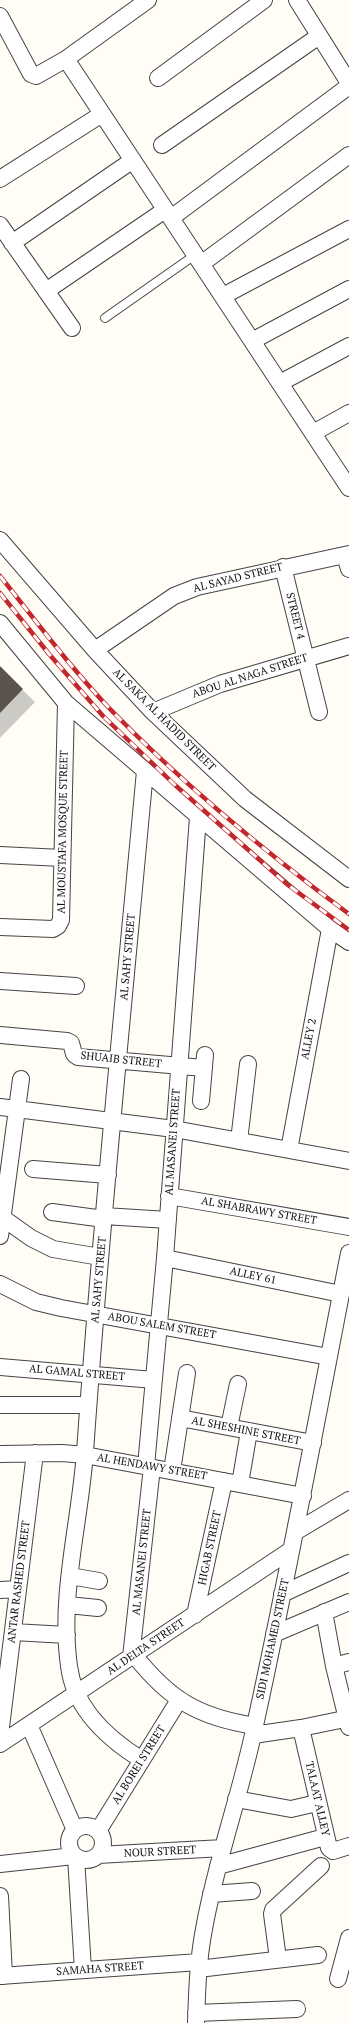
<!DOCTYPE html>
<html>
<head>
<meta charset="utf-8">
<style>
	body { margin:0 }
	canvas { display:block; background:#fffdf5 }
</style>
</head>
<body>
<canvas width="349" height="2023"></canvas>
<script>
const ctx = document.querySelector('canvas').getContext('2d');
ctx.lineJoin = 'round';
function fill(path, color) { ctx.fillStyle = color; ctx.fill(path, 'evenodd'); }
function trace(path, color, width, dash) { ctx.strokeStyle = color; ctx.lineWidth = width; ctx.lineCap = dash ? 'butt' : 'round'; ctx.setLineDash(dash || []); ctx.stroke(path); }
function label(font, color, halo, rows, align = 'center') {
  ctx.font = font + ' "PT Serif",serif'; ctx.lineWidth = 4; ctx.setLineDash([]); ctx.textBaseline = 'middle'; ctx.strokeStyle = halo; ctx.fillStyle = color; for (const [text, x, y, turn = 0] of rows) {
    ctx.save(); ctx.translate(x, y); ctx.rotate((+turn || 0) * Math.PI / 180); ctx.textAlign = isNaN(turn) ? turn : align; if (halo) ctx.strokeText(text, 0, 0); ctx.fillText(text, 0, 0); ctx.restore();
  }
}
const shadow = new Path2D(`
	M 0,668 L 35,702 L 0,738 Z`);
const building = new Path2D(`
	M 0,666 L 23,689 L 0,713 Z`);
const lane = new Path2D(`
	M 105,318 L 195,255`);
const street = new Path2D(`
	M 297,0 L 349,83
	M 0,16 L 31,74 L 36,76 L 66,59 L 148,0
	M 66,59 L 349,488
	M 158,78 L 264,0
	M 162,145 L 319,36
	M 0,179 L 102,114
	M 171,218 L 349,86
	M 0,225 L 72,328
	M 12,243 L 133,160
	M 201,264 L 349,155
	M 46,291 L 165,210
	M 223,296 L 349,229
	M 252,341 L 349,289
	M 280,383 L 349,346
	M 313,433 L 349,413
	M 0,540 L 95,650 L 153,712 L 245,799 L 349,879
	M 345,555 L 349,569
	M 283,567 L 319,712
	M 0,623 L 66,703 L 330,929 L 349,942
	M 95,650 L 174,596 L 197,587 L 349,554
	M 153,712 L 220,684 L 349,646
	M 0,855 L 62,858
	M 0,927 L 53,929 L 58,926 L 61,920 L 66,703
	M 0,981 L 76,986
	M 0,1035 L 67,1041 L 71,1043 L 74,1054 L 78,1057 L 204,1068
	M 201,1101 L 205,1055
	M 0,1107 L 174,1129 L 349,1161
	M 239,1141 L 248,1064
	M 289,1150 L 330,929
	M 33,1169 L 108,1175
	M 169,1196 L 349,1227
	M 52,1212 L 104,1219
	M 104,1216 L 168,1220
	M 3,1218 L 31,1238 L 53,1249 L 100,1257
	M 0,1236 L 21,1079
	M 165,1258 L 341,1294
	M 0,1284 L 36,1302 L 61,1308 L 329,1357
	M 0,1367 L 154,1380
	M 0,1405 L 88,1405
	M 180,1418 L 313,1443
	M 229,1427 L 238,1384
	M 0,1454 L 62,1453 L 85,1455 L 303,1496
	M 146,1466 L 165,1258 L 198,817
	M 172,1471 L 187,1373
	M 240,1484 L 249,1431
	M 295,1532 L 349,1500
	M 70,1576 L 99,1581
	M 0,1590 L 18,1589
	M 282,1594 L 349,1563
	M 68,1605 L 98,1608
	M 324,1612 L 334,1666 L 349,1727
	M 195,1615 L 224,1481
	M 13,1632 L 67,1635
	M 274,1634 L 349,1602
	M 134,1655 C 170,1700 198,1717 255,1726
	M 131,1657 L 152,1467
	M 334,1666 L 349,1662
	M 29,1725 L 75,1830
	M 301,1728 L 329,1848 L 333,1851 L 349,1846
	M 0,1735 L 35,1453
	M 253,1735 L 301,1728 L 349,1718
	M 0,1744 L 291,1550
	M 142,1760 C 108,1739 74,1708 69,1666 C 59,1595 80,1523 85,1452 C 101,1225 124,998 145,771
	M 236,1799 L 291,1809 L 317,1803
	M69 1843a17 17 0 1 1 34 0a17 17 0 1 1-34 0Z
	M 98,1831 L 179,1700
	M 98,1855 L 223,1848
	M 76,1857 L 83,1970
	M 0,1864 L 74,1856
	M 218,1866 L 325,1837
	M 211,1894 L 252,1891
	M 0,1896 L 4,1976
	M 278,1959 L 272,1914 L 273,1910 L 321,1866
	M 198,1969 L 318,1955
	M 0,1976 L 199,1962
	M 338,1979 L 349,1938
	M 196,2013 L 297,2009
	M 196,2023 C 197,1991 198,1960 204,1929 C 216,1861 240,1796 254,1730 C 289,1571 318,1412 349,1253`);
const rail = new Path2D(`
	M 0,576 C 35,620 71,668 110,709 C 183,784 265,852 349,914
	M 0,593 L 49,654 L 103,716 L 175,785 L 288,885 L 349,930`);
const streetNames = [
	["AL SAYAD STREET",238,578,-14],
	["STREET 4",295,616,76],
	["ABOU AL NAGA STREET",250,676,-18],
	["AL SAKA AL HADID STREET",164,720,45],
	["AL MOUSTAFA MOSQUE STREET",63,832,-89],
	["AL SAHY STREET",128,957,-85],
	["ALLEY 2",309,1039,-79],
	["SHUAIB STREET",121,1060,6],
	["AL MASANEI STREET",173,1142,-86],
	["AL SHABRAWY STREET",259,1211,10],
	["ALLEY 61",253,1276,12],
	["AL SAHY STREET",99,1280,-85],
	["ABOU SALEM STREET",162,1326,10],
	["AL GAMAL STREET",77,1373,5],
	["AL SHESHINE STREET",246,1431,11],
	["AL HENDAWY STREET",152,1467,10],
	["HIGAB STREET",210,1548,-78],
	["AL MASANEI STREET",142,1562,-84],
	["ANTAR RASHED STREET",19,1582,-83],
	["SIDI MOHAMED STREET",273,1639,-78],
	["AL DELTA STREET",146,1647,-34],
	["AL BOREI STREET",139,1765,-58],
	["TALAAT ALLEY",317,1799,77],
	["NOUR STREET",160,1852,-3],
	["SAMAHA STREET",100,1969,-4]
];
fill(shadow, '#0003');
fill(building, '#5a524d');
trace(lane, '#444', 10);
trace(street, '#444', 18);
trace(lane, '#fff', 8);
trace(street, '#fff', 16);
trace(rail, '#c4262e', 4.5);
trace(rail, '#fff', 3, [9]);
label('11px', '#111', '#fff', streetNames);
</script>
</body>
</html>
